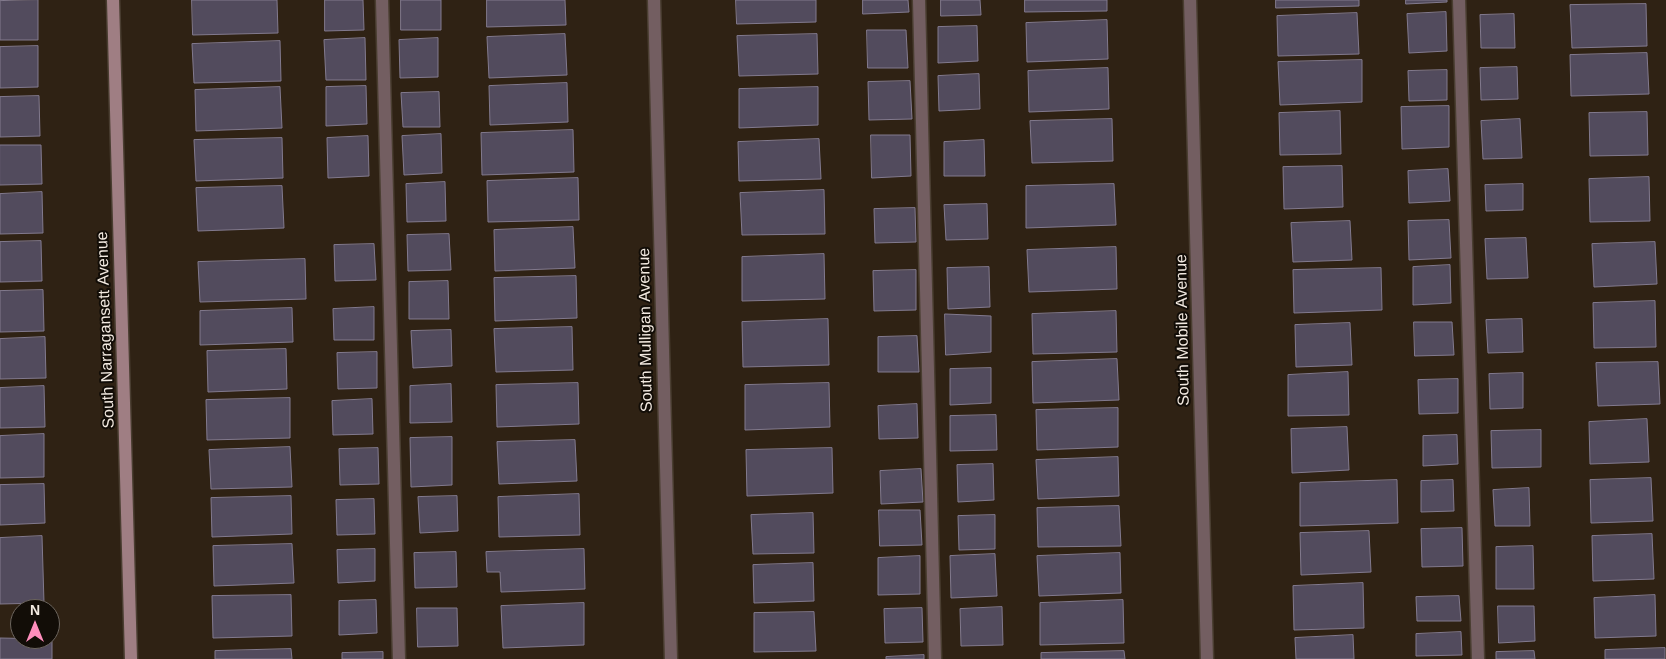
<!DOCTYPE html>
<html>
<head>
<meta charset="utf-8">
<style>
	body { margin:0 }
	#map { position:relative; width:1666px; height:659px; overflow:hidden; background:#2f2214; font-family:Arial,sans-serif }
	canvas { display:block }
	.north { position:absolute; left:10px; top:599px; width:50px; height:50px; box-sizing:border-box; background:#120d07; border:1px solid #6c655e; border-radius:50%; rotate:0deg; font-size:14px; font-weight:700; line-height:20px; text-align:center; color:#f3eae1 }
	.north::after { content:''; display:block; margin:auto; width:18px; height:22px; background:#fe8ebc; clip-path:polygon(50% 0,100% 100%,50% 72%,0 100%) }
</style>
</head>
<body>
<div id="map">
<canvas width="1666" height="659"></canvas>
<div class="north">N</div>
</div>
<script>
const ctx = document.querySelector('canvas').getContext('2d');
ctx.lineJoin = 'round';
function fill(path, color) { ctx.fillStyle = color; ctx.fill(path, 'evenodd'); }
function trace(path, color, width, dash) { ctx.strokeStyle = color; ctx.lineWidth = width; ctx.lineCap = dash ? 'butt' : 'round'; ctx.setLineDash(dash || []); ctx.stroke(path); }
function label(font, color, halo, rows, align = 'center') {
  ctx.font = font + ' Arial,sans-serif'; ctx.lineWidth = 4; ctx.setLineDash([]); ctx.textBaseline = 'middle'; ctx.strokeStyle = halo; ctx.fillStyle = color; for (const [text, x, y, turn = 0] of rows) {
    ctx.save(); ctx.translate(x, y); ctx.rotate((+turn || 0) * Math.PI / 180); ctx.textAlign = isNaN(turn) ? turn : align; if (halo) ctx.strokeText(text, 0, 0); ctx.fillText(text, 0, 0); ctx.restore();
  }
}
const building = new Path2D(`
	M 38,0 L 38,40 L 0,40 L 0,1 Z
	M 192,0 L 277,0 L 278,33 L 193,35 Z
	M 325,0 L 363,0 L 364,30 L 325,31 Z
	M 401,0 L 441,0 L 441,30 L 401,30 Z
	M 487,0 L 565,0 L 566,25 L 487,27 Z
	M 736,0 L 816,0 L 816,22 L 737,24 Z
	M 863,0 L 908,0 L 909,12 L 863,14 Z
	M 941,0 L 980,0 L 981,15 L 941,16 Z
	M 1025,0 L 1107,0 L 1107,11 L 1025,12 Z
	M 1276,0 L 1359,0 L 1359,6 L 1276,8 Z
	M 1406,0 L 1447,0 L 1447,2 L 1406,4 Z
	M 1646,4 L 1647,46 L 1572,48 L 1570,5 Z
	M 1446,12 L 1447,51 L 1409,53 L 1407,14 Z
	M 1357,13 L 1359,54 L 1278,56 L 1277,16 Z
	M 1514,14 L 1515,48 L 1481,48 L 1480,15 Z
	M 1107,20 L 1108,59 L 1027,62 L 1026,23 Z
	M 977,26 L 978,61 L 938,63 L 938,27 Z
	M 867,30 L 906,30 L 908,68 L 868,68 Z
	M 565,34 L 567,75 L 489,78 L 487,37 Z
	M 817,34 L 818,74 L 739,76 L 737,36 Z
	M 365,38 L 366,80 L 326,80 L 324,40 Z
	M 438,38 L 438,77 L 400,78 L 399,40 Z
	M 280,41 L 281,81 L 194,83 L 192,44 Z
	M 38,46 L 38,87 L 0,88 L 0,47 Z
	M 1647,53 L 1649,94 L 1571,96 L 1570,55 Z
	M 1362,60 L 1362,102 L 1280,105 L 1278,62 Z
	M 1517,67 L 1518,99 L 1481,100 L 1480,68 Z
	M 1108,68 L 1109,109 L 1029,112 L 1028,71 Z
	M 1447,70 L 1447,100 L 1409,101 L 1408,71 Z
	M 979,74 L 980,109 L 939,111 L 938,76 Z
	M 910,81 L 912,119 L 869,120 L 868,82 Z
	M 567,83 L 568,122 L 490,125 L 489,86 Z
	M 366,86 L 367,124 L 326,126 L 326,87 Z
	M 280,87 L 282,128 L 196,131 L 195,90 Z
	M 818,87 L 818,125 L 739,128 L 739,89 Z
	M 439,92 L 440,127 L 403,127 L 401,93 Z
	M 39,96 L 40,136 L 0,137 L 0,97 Z
	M 1449,106 L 1449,147 L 1402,149 L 1401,107 Z
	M 1340,111 L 1341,154 L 1280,155 L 1279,113 Z
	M 1647,112 L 1648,155 L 1590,156 L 1589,113 Z
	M 1112,119 L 1113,161 L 1032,163 L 1030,121 Z
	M 1520,119 L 1522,158 L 1483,159 L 1481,121 Z
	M 573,130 L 574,172 L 482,175 L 481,133 Z
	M 441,134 L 442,173 L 404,175 L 402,136 Z
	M 871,135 L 910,135 L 911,176 L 872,178 Z
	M 368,136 L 369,176 L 328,178 L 327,138 Z
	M 282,138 L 283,178 L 196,181 L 194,140 Z
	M 819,139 L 821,179 L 739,181 L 738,142 Z
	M 984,140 L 985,176 L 944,176 L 944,142 Z
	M 0,145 L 41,145 L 42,184 L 0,185 Z
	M 1342,166 L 1343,207 L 1284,209 L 1283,167 Z
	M 1448,169 L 1450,201 L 1409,203 L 1408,171 Z
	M 1649,177 L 1650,221 L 1590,222 L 1589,179 Z
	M 578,178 L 579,220 L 488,222 L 487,181 Z
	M 445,182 L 446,221 L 407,222 L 406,184 Z
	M 1114,184 L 1116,225 L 1026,228 L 1026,186 Z
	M 1523,184 L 1523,210 L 1486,211 L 1485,185 Z
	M 282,186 L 284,228 L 198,231 L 196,188 Z
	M 824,190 L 825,234 L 742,235 L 740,193 Z
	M 42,192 L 43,233 L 0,234 L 0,194 Z
	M 987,204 L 988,239 L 946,240 L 944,205 Z
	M 915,208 L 916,242 L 875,243 L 874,209 Z
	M 1449,220 L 1451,258 L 1409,260 L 1408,221 Z
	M 1350,221 L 1352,260 L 1293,262 L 1291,223 Z
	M 573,227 L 575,268 L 495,271 L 494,230 Z
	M 449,234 L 451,270 L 408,271 L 407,235 Z
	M 1526,238 L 1528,278 L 1487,279 L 1485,239 Z
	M 41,241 L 42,281 L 0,282 L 0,242 Z
	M 1655,242 L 1657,284 L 1594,287 L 1592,244 Z
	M 374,244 L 376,280 L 335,281 L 334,245 Z
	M 1116,247 L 1117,289 L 1029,292 L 1027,250 Z
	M 824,254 L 825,299 L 742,301 L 742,257 Z
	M 305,259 L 306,299 L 200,302 L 198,262 Z
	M 1450,265 L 1451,303 L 1413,305 L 1413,267 Z
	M 989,267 L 990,307 L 948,309 L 947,268 Z
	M 1381,268 L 1382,310 L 1294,313 L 1293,270 Z
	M 916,270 L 916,310 L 874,311 L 873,271 Z
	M 576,276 L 577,318 L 495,321 L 494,278 Z
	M 448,281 L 449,319 L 409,319 L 409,282 Z
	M 43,290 L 44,331 L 0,332 L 0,291 Z
	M 1655,301 L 1656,347 L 1594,348 L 1593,303 Z
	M 374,307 L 374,340 L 334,340 L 333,309 Z
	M 292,308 L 293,342 L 200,345 L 200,311 Z
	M 1116,311 L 1117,352 L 1033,354 L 1032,314 Z
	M 945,314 L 991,316 L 991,352 L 946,355 Z
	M 828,319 L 829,365 L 743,367 L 742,322 Z
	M 1522,319 L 1523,352 L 1488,353 L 1486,320 Z
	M 1414,322 L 1452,322 L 1454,355 L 1415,356 Z
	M 1350,323 L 1352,365 L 1296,367 L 1295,325 Z
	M 572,327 L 573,370 L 496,372 L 494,329 Z
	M 451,330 L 452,366 L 413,368 L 411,331 Z
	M 917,336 L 919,372 L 878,372 L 878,337 Z
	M 45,337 L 46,378 L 0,379 L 0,339 Z
	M 286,349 L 287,389 L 208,392 L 207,351 Z
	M 377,352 L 377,388 L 338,389 L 337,353 Z
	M 1117,359 L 1119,400 L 1033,403 L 1032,362 Z
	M 1658,362 L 1660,404 L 1598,406 L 1596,363 Z
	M 991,368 L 991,403 L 950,405 L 950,369 Z
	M 1348,372 L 1349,415 L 1288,416 L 1288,375 Z
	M 1523,373 L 1523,408 L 1490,409 L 1489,374 Z
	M 1458,379 L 1458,413 L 1419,414 L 1418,380 Z
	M 578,383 L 579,424 L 497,427 L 496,385 Z
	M 829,383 L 830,427 L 745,430 L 745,385 Z
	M 451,384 L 452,422 L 410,423 L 410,386 Z
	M 44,386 L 45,427 L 0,428 L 0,388 Z
	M 290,398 L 290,438 L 207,440 L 206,400 Z
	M 372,399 L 373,434 L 333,435 L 332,401 Z
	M 917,404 L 918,438 L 879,439 L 878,406 Z
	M 1118,408 L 1118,447 L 1037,450 L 1036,410 Z
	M 996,415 L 997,450 L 950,451 L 950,416 Z
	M 1647,419 L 1649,462 L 1590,464 L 1589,422 Z
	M 1347,427 L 1349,470 L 1292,473 L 1291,429 Z
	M 1541,430 L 1541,467 L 1492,468 L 1491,431 Z
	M 44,434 L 44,477 L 0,478 L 0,436 Z
	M 1457,435 L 1458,464 L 1423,466 L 1423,436 Z
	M 452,437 L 452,485 L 411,487 L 410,438 Z
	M 575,440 L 577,481 L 499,484 L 497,442 Z
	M 290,447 L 292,487 L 211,489 L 209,450 Z
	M 378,448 L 379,484 L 340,485 L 339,449 Z
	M 832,448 L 833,493 L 747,496 L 746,450 Z
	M 1118,457 L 1119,496 L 1038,499 L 1036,460 Z
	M 993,464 L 994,500 L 958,502 L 957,465 Z
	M 921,469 L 923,502 L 881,504 L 880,471 Z
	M 1651,478 L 1653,521 L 1591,523 L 1590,480 Z
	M 1397,480 L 1398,523 L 1300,526 L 1300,483 Z
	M 1453,480 L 1454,511 L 1421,512 L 1421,481 Z
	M 44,484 L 45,523 L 0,525 L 0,485 Z
	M 1529,488 L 1530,526 L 1495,526 L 1493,490 Z
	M 579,494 L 580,535 L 499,537 L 498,497 Z
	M 291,496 L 292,534 L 212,537 L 211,498 Z
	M 457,496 L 458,531 L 420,533 L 418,497 Z
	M 374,499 L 375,534 L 337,535 L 336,500 Z
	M 1119,506 L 1121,546 L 1038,547 L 1037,508 Z
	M 879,510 L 920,510 L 922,545 L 880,546 Z
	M 813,513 L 814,553 L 753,554 L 751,515 Z
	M 995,515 L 995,549 L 959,550 L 958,516 Z
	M 1462,528 L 1463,566 L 1422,567 L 1421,529 Z
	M 1369,531 L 1371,572 L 1301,575 L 1300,533 Z
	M 1652,534 L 1654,579 L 1593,581 L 1592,536 Z
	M 42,536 L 44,603 L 0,604 L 0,538 Z
	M 292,544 L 294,583 L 214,586 L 213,546 Z
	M 1533,546 L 1534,589 L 1496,589 L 1496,547 Z
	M 375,549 L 375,581 L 338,583 L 337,550 Z
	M 584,549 L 585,589 L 501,592 L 500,572 L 487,572 L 486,552 Z
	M 456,552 L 457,587 L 415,588 L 414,553 Z
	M 1120,553 L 1121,593 L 1039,596 L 1037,556 Z
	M 995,554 L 997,596 L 951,598 L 950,556 Z
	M 920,556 L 920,594 L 878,595 L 878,558 Z
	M 813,563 L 814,601 L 754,603 L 753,565 Z
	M 1363,583 L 1364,628 L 1294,630 L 1293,586 Z
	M 291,595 L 292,636 L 213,638 L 212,596 Z
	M 1655,595 L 1656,636 L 1595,638 L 1594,598 Z
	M 1459,596 L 1461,621 L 1417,621 L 1416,597 Z
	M 376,600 L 377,633 L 339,635 L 339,601 Z
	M 1123,600 L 1124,643 L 1040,645 L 1040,603 Z
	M 584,603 L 584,645 L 503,648 L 501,606 Z
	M 1498,606 L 1534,606 L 1535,641 L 1499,643 Z
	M 1002,607 L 1003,645 L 961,646 L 960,609 Z
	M 417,608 L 457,608 L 458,646 L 418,647 Z
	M 922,608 L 923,642 L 885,643 L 884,609 Z
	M 814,612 L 816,651 L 754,652 L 754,613 Z
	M 1461,632 L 1462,655 L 1416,656 L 1416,634 Z
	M 1353,635 L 1354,659 L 1296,659 L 1295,638 Z
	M 52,636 L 52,659 L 0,659 L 0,638 L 50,639 L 50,637 Z
	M 1665,648 L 1665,659 L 1605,659 L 1605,650 Z
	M 291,649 L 292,659 L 215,659 L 215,651 Z
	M 1124,651 L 1125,659 L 1041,659 L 1041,653 Z
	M 1534,651 L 1535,659 L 1496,659 L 1496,652 Z
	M 383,652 L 383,659 L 342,659 L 342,653 Z
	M 924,655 L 924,659 L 886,659 L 886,657 Z`);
const lane = new Path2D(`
	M 382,0 L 399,659
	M 919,0 L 935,659
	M 1459,0 L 1478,659`);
const street = new Path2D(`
	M 654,0 L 671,659
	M 1190,0 L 1207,659`);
const secondary = new Path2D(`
	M 113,0 L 131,659`);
const streetNames = [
	["South Narragansett Avenue",106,330,-92],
	["South Mulligan Avenue",646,330,-91],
	["South Mobile Avenue",1183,330,-91]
];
fill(building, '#524b5d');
trace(building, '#827a8e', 1);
trace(lane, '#4a3e31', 15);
trace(street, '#4a3e31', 15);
trace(secondary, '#4a3e31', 15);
trace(lane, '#735e61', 12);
trace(street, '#735e61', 12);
trace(secondary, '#9f7e83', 12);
label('16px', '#f3eae1', '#120d07', streetNames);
</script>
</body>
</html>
